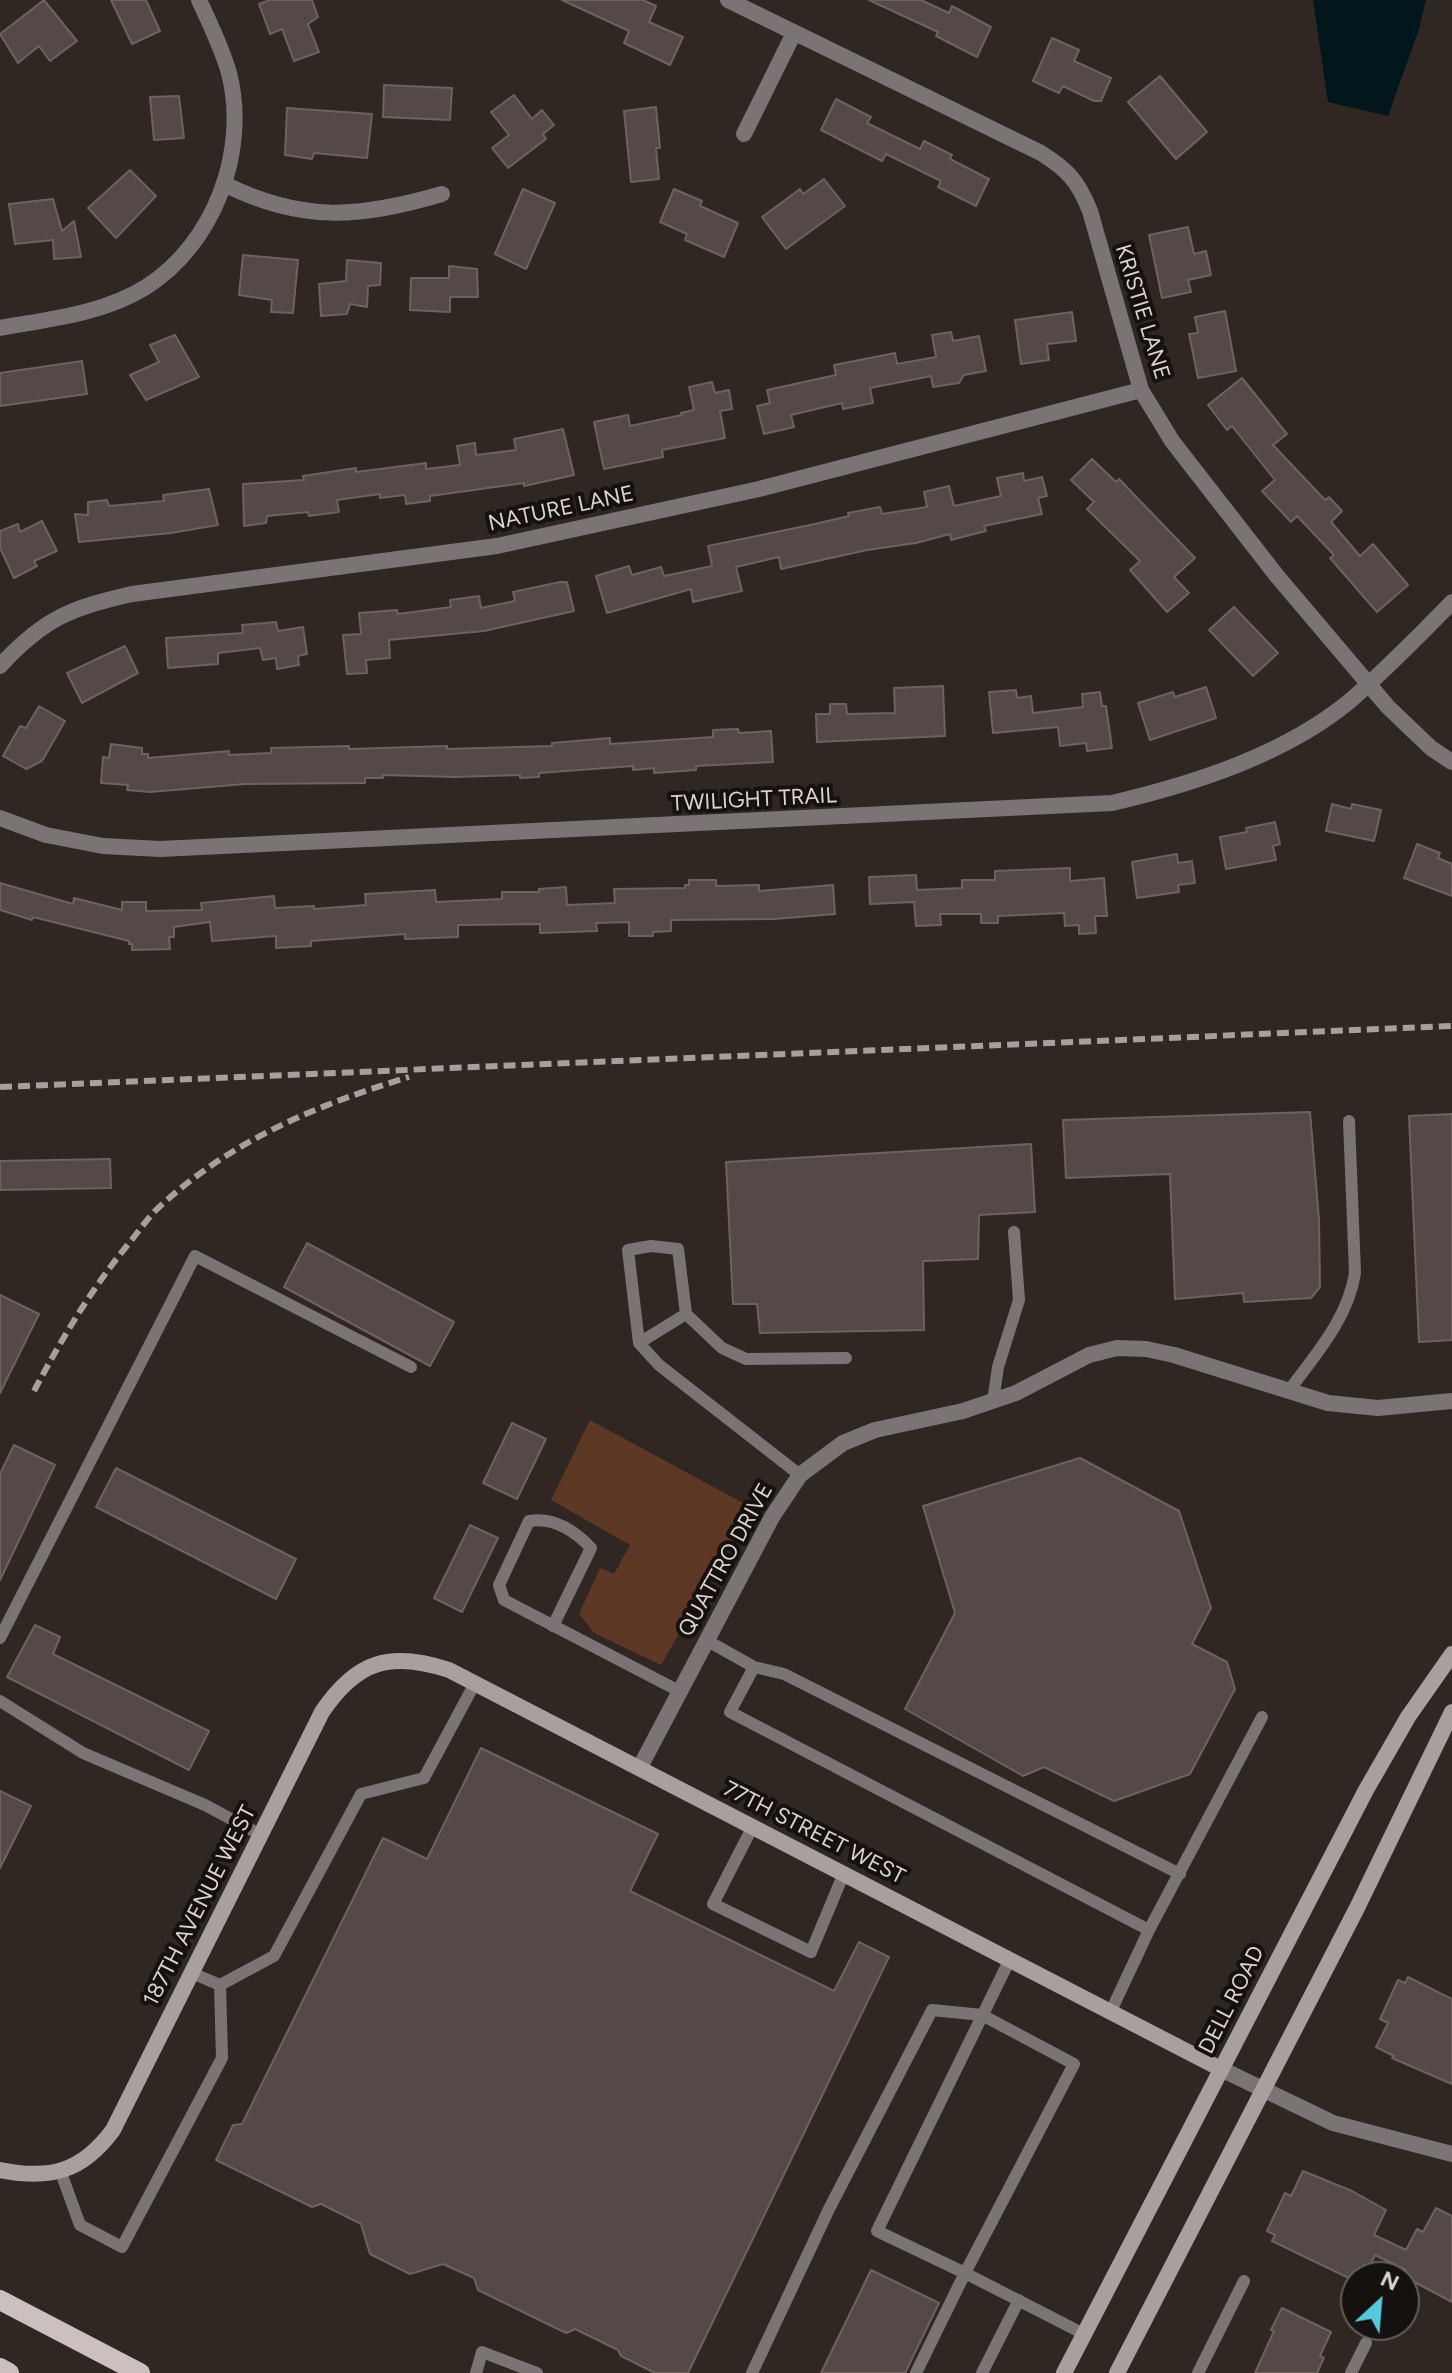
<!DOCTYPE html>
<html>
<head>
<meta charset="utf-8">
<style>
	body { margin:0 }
	#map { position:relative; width:1452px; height:2373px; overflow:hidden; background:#302722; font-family:Figtree,sans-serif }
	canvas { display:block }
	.north { position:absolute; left:1340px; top:2261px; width:80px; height:80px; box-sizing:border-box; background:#15110f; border:2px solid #645f5c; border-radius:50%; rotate:26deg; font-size:22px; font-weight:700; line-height:32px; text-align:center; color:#dad3d0 }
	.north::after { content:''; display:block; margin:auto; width:28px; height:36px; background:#55cadf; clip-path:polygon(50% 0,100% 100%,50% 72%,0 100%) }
</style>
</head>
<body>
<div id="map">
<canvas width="1452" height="2373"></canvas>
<div class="north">N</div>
</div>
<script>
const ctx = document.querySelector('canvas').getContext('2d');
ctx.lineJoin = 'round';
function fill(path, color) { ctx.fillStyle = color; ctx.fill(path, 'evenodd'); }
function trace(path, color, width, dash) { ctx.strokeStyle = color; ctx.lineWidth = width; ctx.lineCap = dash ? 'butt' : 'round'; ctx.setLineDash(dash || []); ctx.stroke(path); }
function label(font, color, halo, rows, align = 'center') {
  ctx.font = font + ' Figtree,sans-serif'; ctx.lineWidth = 8; ctx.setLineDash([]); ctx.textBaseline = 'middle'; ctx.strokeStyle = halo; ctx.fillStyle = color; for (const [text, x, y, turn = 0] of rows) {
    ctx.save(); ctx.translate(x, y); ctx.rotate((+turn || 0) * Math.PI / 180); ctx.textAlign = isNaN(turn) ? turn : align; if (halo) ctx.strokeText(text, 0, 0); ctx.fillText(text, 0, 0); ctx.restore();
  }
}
const green = new Path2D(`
	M 590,1420 L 752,1508 L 661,1665 L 594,1633 L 579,1614 L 600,1568 L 614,1574 L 630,1545 L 551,1500 Z`);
const water = new Path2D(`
	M 1313,0 L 1426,0 L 1419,29 L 1388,116 L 1328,102 Z`);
const building = new Path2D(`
	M 44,0 L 77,41 L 50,61 L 39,46 L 18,63 L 0,34 Z
	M 111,0 L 146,0 L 160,31 L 132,44 Z
	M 270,0 L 312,0 L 318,17 L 308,24 L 319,52 L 294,61 L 282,29 L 270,34 L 259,4 Z
	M 562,0 L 643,0 L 656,6 L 649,22 L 683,37 L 670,65 L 624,43 L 629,31 Z
	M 869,0 L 921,0 L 949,13 L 952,6 L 991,27 L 977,57 L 936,36 L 938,32 Z
	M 1052,38 L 1079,50 L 1074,61 L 1111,78 L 1101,101 L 1094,101 L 1063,86 L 1059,93 L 1033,81 Z
	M 1160,76 L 1207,132 L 1176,159 L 1128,102 Z
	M 384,85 L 452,88 L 450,120 L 383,117 Z
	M 514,95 L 532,119 L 542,110 L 554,125 L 543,134 L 546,139 L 508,168 L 492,148 L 509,135 L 491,112 Z
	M 179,96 L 184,138 L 154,140 L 150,97 Z
	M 836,99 L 871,117 L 867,123 L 920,149 L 924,141 L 952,155 L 950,159 L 989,179 L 976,206 L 938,187 L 941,181 L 886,154 L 882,161 L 821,130 Z
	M 656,107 L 660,148 L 656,148 L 659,179 L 631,182 L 624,111 Z
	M 287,108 L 372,114 L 367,158 L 314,153 L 312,159 L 285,155 Z
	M 130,170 L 156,196 L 116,238 L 88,208 Z
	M 824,179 L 845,206 L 786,249 L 762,217 L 800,189 L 803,194 Z
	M 523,189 L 555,203 L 526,269 L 495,254 Z
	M 674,189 L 702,201 L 700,206 L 738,223 L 724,257 L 685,240 L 687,234 L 660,222 Z
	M 53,199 L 62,231 L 74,221 L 81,257 L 54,259 L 53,240 L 15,244 L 9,204 Z
	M 1188,227 L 1194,254 L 1206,251 L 1211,275 L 1188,280 L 1191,292 L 1162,298 L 1149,235 Z
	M 243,255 L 298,260 L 293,313 L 271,312 L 272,300 L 239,295 Z
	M 347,260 L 381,263 L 380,285 L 368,286 L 367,307 L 350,304 L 347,314 L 321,316 L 319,284 L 346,281 Z
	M 449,266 L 477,269 L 478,297 L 450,297 L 450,312 L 410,310 L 411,278 L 449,278 Z
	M 1225,311 L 1236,371 L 1198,378 L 1189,334 L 1198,333 L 1195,317 Z
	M 1072,312 L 1076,341 L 1047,344 L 1049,360 L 1021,364 L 1015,320 Z
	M 951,332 L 953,341 L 979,336 L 986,371 L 964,375 L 959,383 L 933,387 L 931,376 L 870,388 L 873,403 L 843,409 L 842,403 L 791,415 L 794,427 L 764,434 L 757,406 L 770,403 L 767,390 L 836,375 L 834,365 L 895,353 L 897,364 L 936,357 L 932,335 Z
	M 175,335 L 199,377 L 146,400 L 130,375 L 159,362 L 150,345 Z
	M 82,361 L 87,394 L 0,406 L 0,373 Z
	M 1242,378 L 1287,434 L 1273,445 L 1325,500 L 1329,497 L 1342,511 L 1331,522 L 1360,556 L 1373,544 L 1408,585 L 1377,612 L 1330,558 L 1334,555 L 1297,516 L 1291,522 L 1262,491 L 1275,480 L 1232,426 L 1227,430 L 1208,405 Z
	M 712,382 L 715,393 L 729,390 L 732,409 L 720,411 L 725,438 L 662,450 L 663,457 L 604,469 L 594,422 L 628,415 L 630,426 L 682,415 L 681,413 L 694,410 L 689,387 Z
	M 563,429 L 574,475 L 524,486 L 524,483 L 430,496 L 430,501 L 406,504 L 405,495 L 380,498 L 380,494 L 337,500 L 339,512 L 309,516 L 308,512 L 267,516 L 266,523 L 244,526 L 243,484 L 304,480 L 303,476 L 356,468 L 356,472 L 426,463 L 426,469 L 460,465 L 457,446 L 475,443 L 476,455 L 516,450 L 514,439 Z
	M 1092,459 L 1116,482 L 1119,479 L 1195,558 L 1174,577 L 1189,593 L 1167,612 L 1130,570 L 1140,561 L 1087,509 L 1094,502 L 1071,480 Z
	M 1023,473 L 1024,481 L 1042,477 L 1047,496 L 1038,498 L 1042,514 L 984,526 L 986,531 L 951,540 L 950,534 L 916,543 L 867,550 L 781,569 L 779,557 L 736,567 L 742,591 L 693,602 L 691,589 L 607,613 L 596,576 L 629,566 L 632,575 L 661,567 L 664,576 L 712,566 L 708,546 L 815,524 L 849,516 L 848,513 L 880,507 L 882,514 L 927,507 L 924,492 L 949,486 L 954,506 L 1001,496 L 997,478 Z
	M 209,489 L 218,525 L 171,533 L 79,542 L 75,514 L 88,515 L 88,502 L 107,500 L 109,506 L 164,501 L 163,495 Z
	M 42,521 L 57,551 L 34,561 L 37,566 L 14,578 L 0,548 L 0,531 L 18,524 L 20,532 Z
	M 560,582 L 567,582 L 574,611 L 484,631 L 389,640 L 390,658 L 366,660 L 367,673 L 347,674 L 343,635 L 361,634 L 359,613 L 397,610 L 398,614 L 451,607 L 450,600 L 479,596 L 481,608 L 515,601 L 513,592 Z
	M 1234,607 L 1278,653 L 1253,676 L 1209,630 Z
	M 276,622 L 278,631 L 303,627 L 307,654 L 298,656 L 299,665 L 277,669 L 276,658 L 263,660 L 260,648 L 218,653 L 218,664 L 168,668 L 166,638 L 243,633 L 242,625 Z
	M 125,646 L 138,673 L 82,703 L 67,673 Z
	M 943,686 L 945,736 L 817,742 L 816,714 L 830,714 L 830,704 L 846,704 L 847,714 L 895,713 L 894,688 Z
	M 1206,687 L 1216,718 L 1150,740 L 1138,703 L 1173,692 L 1175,697 Z
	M 1016,690 L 1017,698 L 1031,696 L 1033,713 L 1083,707 L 1082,694 L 1100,692 L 1102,706 L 1106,706 L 1112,748 L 1087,751 L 1086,743 L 1060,746 L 1058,727 L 993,733 L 989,692 Z
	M 39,706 L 65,721 L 42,761 L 26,769 L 3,756 L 20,726 L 26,728 Z
	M 738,729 L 739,733 L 771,731 L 773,762 L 696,766 L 696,770 L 654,773 L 654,768 L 633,770 L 633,766 L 539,773 L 539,777 L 520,778 L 520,775 L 454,777 L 383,775 L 383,778 L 365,778 L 365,783 L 245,784 L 150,792 L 127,790 L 128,785 L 101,783 L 103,757 L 109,758 L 111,744 L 142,748 L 142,754 L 148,754 L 148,758 L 229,751 L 229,755 L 271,753 L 271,748 L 349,746 L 349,749 L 447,746 L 447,749 L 552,746 L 552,743 L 610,738 L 610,744 L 713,737 L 713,730 Z
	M 1332,804 L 1351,809 L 1352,804 L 1381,810 L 1374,841 L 1326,831 Z
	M 1275,822 L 1280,844 L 1273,846 L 1276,860 L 1226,869 L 1220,837 L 1247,832 L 1246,828 Z
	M 1417,844 L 1440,853 L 1438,858 L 1452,864 L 1452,896 L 1404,878 Z
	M 1177,854 L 1178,863 L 1192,861 L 1195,883 L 1178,885 L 1179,892 L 1137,898 L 1132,862 Z
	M 1070,868 L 1070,881 L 1104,878 L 1107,916 L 1095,916 L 1096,933 L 1079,934 L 1079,925 L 1065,926 L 1064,913 L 998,916 L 998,923 L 981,923 L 981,914 L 940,914 L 941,925 L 916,926 L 914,902 L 870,904 L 869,877 L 916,875 L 917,890 L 962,888 L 962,880 L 995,880 L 995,871 Z
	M 689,880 L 716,880 L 716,886 L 759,885 L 759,891 L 833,885 L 835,914 L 774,919 L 671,920 L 671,931 L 653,932 L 653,936 L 629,936 L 629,922 L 596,923 L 597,931 L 540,933 L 540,924 L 458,925 L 458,937 L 405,939 L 405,934 L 311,941 L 311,946 L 276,948 L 276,936 L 212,941 L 210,922 L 174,927 L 174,937 L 169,937 L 170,949 L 132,950 L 132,944 L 129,944 L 129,941 L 33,917 L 32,920 L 0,910 L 0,883 L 73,904 L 74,898 L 122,910 L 122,902 L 146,902 L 146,911 L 202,910 L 201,903 L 274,896 L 275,908 L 314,906 L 314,909 L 366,905 L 365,894 L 435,890 L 436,902 L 502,899 L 502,892 L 539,892 L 539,889 L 566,887 L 567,905 L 615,903 L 614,889 L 685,888 L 685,885 L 689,885 Z
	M 1310,1112 L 1319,1220 L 1320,1287 L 1311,1298 L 1244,1302 L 1243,1293 L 1175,1299 L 1170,1174 L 1066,1178 L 1063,1120 Z
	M 1452,1114 L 1452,1340 L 1419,1342 L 1409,1116 Z
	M 1031,1144 L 1035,1212 L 979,1215 L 978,1259 L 923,1261 L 924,1330 L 760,1333 L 757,1304 L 733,1304 L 726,1162 Z
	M 110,1159 L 111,1188 L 0,1190 L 0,1161 Z
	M 307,1243 L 454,1322 L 430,1366 L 284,1287 Z
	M 0,1295 L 39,1314 L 0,1393 Z
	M 512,1423 L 546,1439 L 517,1499 L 483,1483 Z
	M 14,1445 L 55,1465 L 0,1580 L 0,1474 Z
	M 1080,1458 L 1179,1511 L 1211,1608 L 1192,1644 L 1227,1662 L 1235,1689 L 1190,1774 L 1114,1801 L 1044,1767 L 1023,1776 L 905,1709 L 955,1613 L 923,1506 Z
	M 116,1468 L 296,1559 L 276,1599 L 96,1507 Z
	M 470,1525 L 498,1538 L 462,1612 L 434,1598 Z
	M 35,1625 L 60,1637 L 53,1654 L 209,1731 L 189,1770 L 7,1677 Z
	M 481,1748 L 658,1834 L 630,1891 L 834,1991 L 859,1942 L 889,1957 L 688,2373 L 655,2373 L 621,2356 L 618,2350 L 575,2329 L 566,2333 L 478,2290 L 474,2278 L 443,2264 L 410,2274 L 370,2254 L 361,2224 L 321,2204 L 312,2207 L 216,2160 L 233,2125 L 242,2124 L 383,1838 L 427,1859 Z
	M 0,1791 L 31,1806 L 0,1868 Z
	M 1408,1977 L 1452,1999 L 1452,2084 L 1392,2058 L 1394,2056 L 1376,2047 L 1388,2023 L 1380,2019 L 1398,1980 L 1405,1983 Z
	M 1303,2171 L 1352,2191 L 1386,2210 L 1374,2235 L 1406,2250 L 1417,2229 L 1423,2232 L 1436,2208 L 1452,2216 L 1452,2302 L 1403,2276 L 1406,2270 L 1375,2255 L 1365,2277 L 1356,2277 L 1355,2281 L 1272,2241 L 1275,2235 L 1267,2231 L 1285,2193 L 1291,2196 Z
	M 871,2270 L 939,2303 L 905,2373 L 821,2373 Z
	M 1282,2308 L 1331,2332 L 1320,2356 L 1324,2358 L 1317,2373 L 1255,2373 L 1274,2331 L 1271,2330 Z`);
const lane = new Path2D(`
	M 639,1343 L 686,1314
	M 1288,1392 C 1315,1355 1348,1319 1355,1273 L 1349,1121
	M 993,1401 L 998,1367 L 1019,1300 L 1014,1232
	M 800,1475 L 659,1365 L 639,1343 L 628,1250 L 651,1246 L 678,1249 L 686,1314 L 722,1348 L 746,1359 L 846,1358
	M 553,1626 L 591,1548 C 574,1530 554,1517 529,1521 L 499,1585 L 504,1600 L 679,1691
	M 0,1638 L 195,1256 L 411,1367
	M 706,1640 L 754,1667 L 730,1712 L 1149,1930 L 1111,2011
	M 754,1667 L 784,1674 L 1180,1874
	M 0,1701 L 83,1753 L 205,1805 L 261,1835
	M 753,1826 L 713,1904 L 811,1952 L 844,1873
	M 1149,1930 L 1262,1717
	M 192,1973 L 220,1985
	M 60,2170 L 80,2225 L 122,2247 L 222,2058 L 220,1985 L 274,1956 L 361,1794 L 424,1778 L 475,1683
	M 476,2373 L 482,2352 L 537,2373
	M 752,2373 L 829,2209 L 932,2010 L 982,2015 L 1074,2064 L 965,2273 L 877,2231 L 1010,1959
	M 916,2373 L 965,2273 L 1084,2334
	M 982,2373 L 1019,2300
	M 1198,2373 L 1244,2281
	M 1351,2373 L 1366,2343`);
const street = new Path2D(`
	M 728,0 L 1041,153 C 1068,170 1078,181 1090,211 L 1141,390 L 1172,441 L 1277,576 L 1388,707 L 1431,748 L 1452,762
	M 744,134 L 794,33
	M 224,184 C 303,223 359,218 442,194
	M 0,328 C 49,319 103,314 146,287 C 214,244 249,151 229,73 C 222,48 210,24 199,0
	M 0,666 C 44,618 71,608 132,594 L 497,546 L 759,489 L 1141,390
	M 0,818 L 46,835 L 103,846 L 160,849 L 1112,803 C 1193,784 1285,755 1351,700 C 1386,669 1419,636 1452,602
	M 640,1767 L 772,1517 L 800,1475 L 843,1443 L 875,1430 L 963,1411 L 1016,1393 L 1089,1355 L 1117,1348 L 1146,1349 L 1174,1355 L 1328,1403 L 1378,1408 L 1452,1401
	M 1221,2069 L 1333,2123 L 1452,2154`);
const secondary = new Path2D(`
	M 0,2170 C 50,2180 82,2172 113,2130 L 322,1712 C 357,1660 391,1651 449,1670 L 1221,2069
	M 1064,2373 L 1366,1790 L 1408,1717 L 1452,1654
	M 1117,2373 L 1357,1908 L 1452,1712`);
const primary = new Path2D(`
	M 0,2300 L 140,2373
	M 0,2368 L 9,2373`);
const rail = new Path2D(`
	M 0,1087 L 1452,1026
	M 34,1391 C 62,1338 92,1288 130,1242 C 139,1231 147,1219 157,1209 C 230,1141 316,1105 409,1077`);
const streetNames = [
	["KRISTIE LANE",1142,312,73],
	["NATURE LANE",561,509,-12],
	["TWILIGHT TRAIL",754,800,-3],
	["QUATTRO DRIVE",726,1560,-61],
	["77TH STREET WEST",814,1833,27],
	["187TH AVENUE WEST",200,1906,-63],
	["DELL ROAD",1232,2000,-63]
];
fill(green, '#5d3825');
fill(water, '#02171b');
fill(building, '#544946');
trace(building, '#6e625f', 2);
trace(lane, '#7a7474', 12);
trace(street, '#7a7474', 16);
trace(secondary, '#a89f9e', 16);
trace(primary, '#ccc0be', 20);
trace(rail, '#a69f9b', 6, [12, 6]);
label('22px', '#dad3d0', '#15110f', streetNames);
</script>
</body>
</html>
